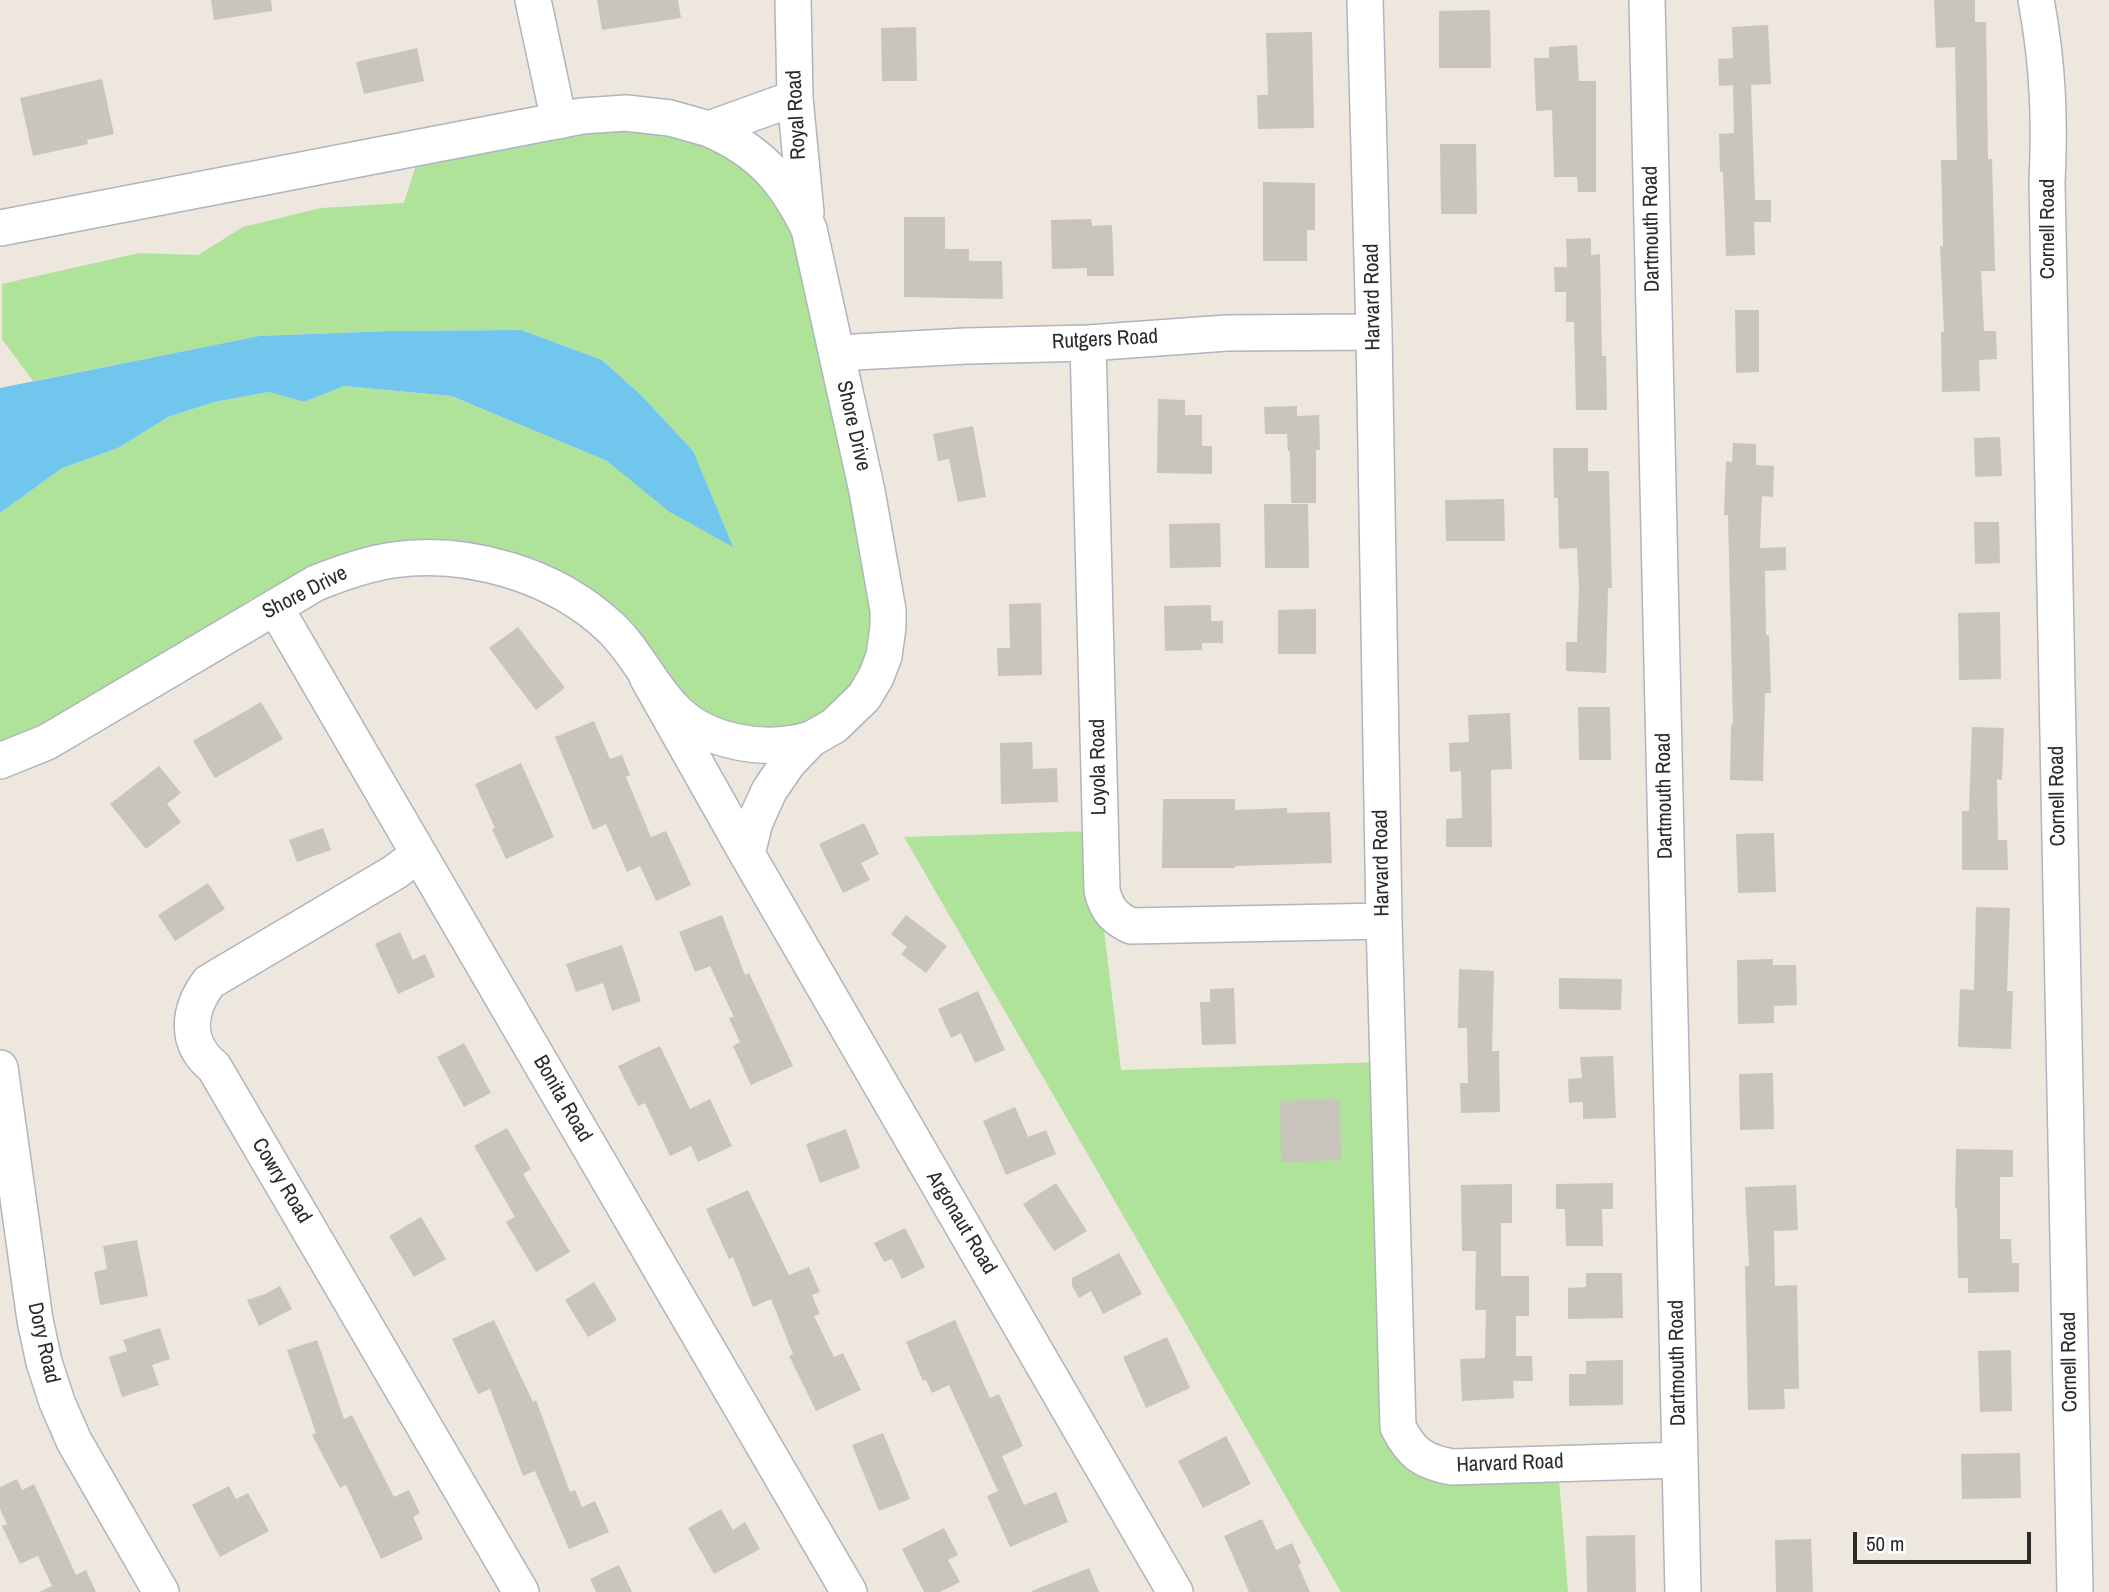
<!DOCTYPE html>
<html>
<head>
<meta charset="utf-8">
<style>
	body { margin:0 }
	#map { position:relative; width:2109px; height:1592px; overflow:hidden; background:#ede7de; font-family:"Archivo Narrow",sans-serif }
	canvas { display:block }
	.scale { position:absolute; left:1853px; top:1532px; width:178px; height:32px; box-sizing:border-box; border:4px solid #2b2b2b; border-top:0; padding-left:9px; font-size:21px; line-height:24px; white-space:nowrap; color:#2b2b2b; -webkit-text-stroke:5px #fff; paint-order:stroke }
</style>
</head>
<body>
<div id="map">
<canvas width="2109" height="1592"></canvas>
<div class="scale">50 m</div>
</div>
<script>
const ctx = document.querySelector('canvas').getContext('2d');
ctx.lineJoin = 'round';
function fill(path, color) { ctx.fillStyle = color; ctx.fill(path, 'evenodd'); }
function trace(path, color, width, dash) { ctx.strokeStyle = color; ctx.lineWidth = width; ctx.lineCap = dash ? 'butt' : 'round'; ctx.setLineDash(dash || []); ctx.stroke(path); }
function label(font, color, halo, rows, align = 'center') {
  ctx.font = font + ' "Archivo Narrow",sans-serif'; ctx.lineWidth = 6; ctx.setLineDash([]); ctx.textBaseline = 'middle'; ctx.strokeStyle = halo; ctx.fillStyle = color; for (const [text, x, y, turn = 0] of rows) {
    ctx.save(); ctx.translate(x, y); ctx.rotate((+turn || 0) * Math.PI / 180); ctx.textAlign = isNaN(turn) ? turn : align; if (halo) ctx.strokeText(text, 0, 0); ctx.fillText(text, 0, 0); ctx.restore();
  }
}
const green = new Path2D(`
	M 510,127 L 703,127 L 794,192 L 888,642 L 837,721 L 752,736 L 684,707 L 633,645 L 458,551 L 251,599 L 115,688 L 0,747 L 0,513 L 62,468 L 118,448 L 168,417 L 214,402 L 269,392 L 304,402 L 344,386 L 450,396 L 607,461 L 668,511 L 693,451 L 642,396 L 602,360 L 521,330 L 390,331 L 259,336 L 33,381 L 2,339 L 2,284 L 139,253 L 198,255 L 243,227 L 321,208 L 404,203 L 422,146 Z
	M 1092,831 L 1121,1070 L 1383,1062 L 1397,1459 L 1558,1466 L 1568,1592 L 1341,1592 L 904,837 Z`);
const water = new Path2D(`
	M 521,330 L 602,360 L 642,396 L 693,451 L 733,547 L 668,511 L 607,461 L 451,396 L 344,386 L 304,402 L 269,392 L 214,402 L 168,417 L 118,448 L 62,468 L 0,513 L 0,388 L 259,336 L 390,331 Z`);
const building = new Path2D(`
	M 211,0 L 271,0 L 272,11 L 214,20 Z
	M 597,0 L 678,0 L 681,18 L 602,30 Z
	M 1934,0 L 1975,0 L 1975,22 L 1986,22 L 1988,159 L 1992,159 L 1995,271 L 1981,271 L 1984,331 L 1996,331 L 1997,359 L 1979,360 L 1980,391 L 1942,392 L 1941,332 L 1944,332 L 1940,246 L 1943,246 L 1941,160 L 1957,160 L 1955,47 L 1936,48 Z
	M 1490,10 L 1491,68 L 1439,68 L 1439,11 Z
	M 1768,25 L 1771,84 L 1751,85 L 1755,200 L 1771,200 L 1771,222 L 1754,222 L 1755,255 L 1726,256 L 1723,172 L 1720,172 L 1719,134 L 1734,133 L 1733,85 L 1719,86 L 1718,59 L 1733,58 L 1732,27 Z
	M 916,27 L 917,81 L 882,81 L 881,28 Z
	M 1312,32 L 1314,128 L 1258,129 L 1257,95 L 1268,95 L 1266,33 Z
	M 1577,45 L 1579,81 L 1596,81 L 1596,192 L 1578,192 L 1577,177 L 1554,177 L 1552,110 L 1536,111 L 1534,58 L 1549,58 L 1549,47 Z
	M 417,48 L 424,81 L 364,94 L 356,62 Z
	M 102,79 L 114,134 L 87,140 L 88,144 L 33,156 L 20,98 Z
	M 1440,144 L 1476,144 L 1477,214 L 1441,214 Z
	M 1263,182 L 1315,183 L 1315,230 L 1307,230 L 1307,261 L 1263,261 Z
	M 904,217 L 945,217 L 945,249 L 969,249 L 969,261 L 1002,261 L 1003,299 L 904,297 Z
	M 1091,219 L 1092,226 L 1112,225 L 1114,276 L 1087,276 L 1087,268 L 1052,269 L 1051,220 Z
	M 1591,238 L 1591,255 L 1600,254 L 1602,356 L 1606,356 L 1607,410 L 1576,410 L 1574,322 L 1566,322 L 1566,292 L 1555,292 L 1554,267 L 1567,267 L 1566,239 Z
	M 1735,310 L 1759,310 L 1759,372 L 1736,373 Z
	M 1158,399 L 1185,400 L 1185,415 L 1202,415 L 1202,446 L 1212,446 L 1212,474 L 1157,473 Z
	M 1297,406 L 1297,416 L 1319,415 L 1320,450 L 1316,450 L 1316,503 L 1291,503 L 1290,451 L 1288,451 L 1287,434 L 1265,434 L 1264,407 Z
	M 973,426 L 986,497 L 958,502 L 949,459 L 938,461 L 933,434 Z
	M 2000,437 L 2002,476 L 1975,477 L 1974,438 Z
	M 1733,443 L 1756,444 L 1756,465 L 1774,466 L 1773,497 L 1762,496 L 1760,548 L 1786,547 L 1786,570 L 1765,571 L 1766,635 L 1769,635 L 1771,693 L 1765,693 L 1763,781 L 1730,780 L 1731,724 L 1733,725 L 1728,515 L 1724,515 L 1726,461 L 1732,462 Z
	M 1553,448 L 1588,448 L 1588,471 L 1609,471 L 1612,588 L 1608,588 L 1606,673 L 1566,671 L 1566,642 L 1577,642 L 1579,589 L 1577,548 L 1559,549 L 1558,498 L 1554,498 Z
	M 1504,499 L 1505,541 L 1446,541 L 1445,500 Z
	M 1264,504 L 1308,504 L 1309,568 L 1265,568 Z
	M 1974,522 L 1999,522 L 2000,563 L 1975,564 Z
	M 1220,523 L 1221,567 L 1170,568 L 1169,524 Z
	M 1041,603 L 1042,675 L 998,676 L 997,648 L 1010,648 L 1009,604 Z
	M 1211,605 L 1211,621 L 1223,621 L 1223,643 L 1202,643 L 1202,650 L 1165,651 L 1164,606 Z
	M 1316,609 L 1316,654 L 1278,654 L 1278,610 Z
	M 2000,612 L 2001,679 L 1959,680 L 1958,613 Z
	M 518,627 L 565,688 L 536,710 L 489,648 Z
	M 261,702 L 283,739 L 215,778 L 193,741 Z
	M 1578,707 L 1610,707 L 1611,760 L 1579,760 Z
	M 1510,713 L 1512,769 L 1491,770 L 1492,847 L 1446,847 L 1446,819 L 1462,818 L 1461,771 L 1450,772 L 1449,743 L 1469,742 L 1468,715 Z
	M 594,721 L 610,759 L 622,755 L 630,775 L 626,777 L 651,837 L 666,831 L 691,885 L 656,901 L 640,866 L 627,872 L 606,824 L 593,830 L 555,737 Z
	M 1972,727 L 2004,728 L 2002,780 L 1997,779 L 1998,840 L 2007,840 L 2008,870 L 1962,870 L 1962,811 L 1969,811 Z
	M 1032,742 L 1033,769 L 1057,768 L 1058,802 L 1001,804 L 1000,743 Z
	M 521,763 L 554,837 L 506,859 L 492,829 L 495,828 L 475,784 Z
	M 159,766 L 181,793 L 167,804 L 181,822 L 146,849 L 110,804 Z
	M 1163,799 L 1235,799 L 1235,810 L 1287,808 L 1287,813 L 1330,812 L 1332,863 L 1235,866 L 1235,868 L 1162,868 Z
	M 864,823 L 879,854 L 861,863 L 870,880 L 843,893 L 819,844 Z
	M 323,828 L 331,850 L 297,862 L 289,840 Z
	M 1774,833 L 1776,892 L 1738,893 L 1736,834 Z
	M 208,883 L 225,909 L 175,941 L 158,915 Z
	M 1976,907 L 2010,908 L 2007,991 L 2013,991 L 2011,1049 L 1958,1047 L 1960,989 L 1974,990 Z
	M 722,915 L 745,975 L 749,973 L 793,1066 L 751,1085 L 733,1046 L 740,1042 L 729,1018 L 734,1017 L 710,966 L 695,972 L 679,932 Z
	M 906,915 L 947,946 L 926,973 L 901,954 L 907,947 L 891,934 Z
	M 400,932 L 413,960 L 425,954 L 435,977 L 398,994 L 375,944 Z
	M 622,945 L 641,1001 L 612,1011 L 603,983 L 576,992 L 566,964 Z
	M 1773,959 L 1773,965 L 1796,965 L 1797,1005 L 1774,1006 L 1774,1023 L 1738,1024 L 1737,960 Z
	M 1459,969 L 1494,971 L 1492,1051 L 1499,1051 L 1500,1112 L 1461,1113 L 1460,1083 L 1468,1083 L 1467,1028 L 1458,1028 Z
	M 1559,978 L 1622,979 L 1621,1010 L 1559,1009 Z
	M 1234,988 L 1236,1044 L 1202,1045 L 1200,1002 L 1210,1002 L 1210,989 Z
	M 978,991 L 1005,1050 L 975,1063 L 961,1033 L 951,1038 L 938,1009 Z
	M 464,1043 L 491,1093 L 464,1107 L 437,1057 Z
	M 660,1046 L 690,1109 L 710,1099 L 732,1146 L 698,1162 L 691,1146 L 670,1156 L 645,1103 L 638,1106 L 618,1066 Z
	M 1613,1056 L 1616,1118 L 1583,1119 L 1583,1102 L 1569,1103 L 1568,1079 L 1582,1078 L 1580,1057 Z
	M 1773,1073 L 1774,1129 L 1740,1130 L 1739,1074 Z
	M 1340,1099 L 1341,1160 L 1281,1162 L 1280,1101 Z
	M 1015,1107 L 1028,1137 L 1046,1130 L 1056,1154 L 1006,1175 L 983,1121 Z
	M 507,1128 L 531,1169 L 523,1174 L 570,1252 L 536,1272 L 506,1222 L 515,1217 L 474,1146 Z
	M 846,1129 L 860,1168 L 820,1183 L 806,1144 Z
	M 1956,1149 L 2013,1150 L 2013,1177 L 2000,1177 L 2000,1239 L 2011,1239 L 2012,1263 L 2019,1263 L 2019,1292 L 1968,1293 L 1968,1278 L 1958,1278 L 1957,1208 L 1955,1208 Z
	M 1056,1183 L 1087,1231 L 1054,1251 L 1023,1204 Z
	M 1613,1183 L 1613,1209 L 1602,1209 L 1603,1246 L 1566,1246 L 1565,1209 L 1556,1209 L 1556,1184 Z
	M 1512,1184 L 1512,1223 L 1501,1223 L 1501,1276 L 1529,1276 L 1529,1316 L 1516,1316 L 1516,1356 L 1532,1356 L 1533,1381 L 1513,1381 L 1514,1398 L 1462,1401 L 1460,1359 L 1485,1358 L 1486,1310 L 1475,1310 L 1476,1251 L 1462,1251 L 1461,1185 Z
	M 1796,1185 L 1798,1230 L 1774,1231 L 1775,1286 L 1797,1285 L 1799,1389 L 1784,1389 L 1785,1409 L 1748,1410 L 1745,1266 L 1749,1266 L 1745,1187 Z
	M 748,1190 L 789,1275 L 809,1267 L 820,1292 L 812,1295 L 820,1314 L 814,1316 L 834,1357 L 843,1353 L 861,1390 L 816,1411 L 789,1356 L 793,1354 L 771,1299 L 753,1307 L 733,1257 L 729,1259 L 706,1209 Z
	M 421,1217 L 446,1259 L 414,1277 L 389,1236 Z
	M 905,1228 L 925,1267 L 902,1279 L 892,1259 L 884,1262 L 874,1243 Z
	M 137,1240 L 148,1296 L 100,1305 L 94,1272 L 107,1269 L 103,1246 Z
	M 1119,1253 L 1142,1294 L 1103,1314 L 1091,1291 L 1079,1298 L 1072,1286 L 1072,1278 Z
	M 1586,1273 L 1622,1273 L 1623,1318 L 1568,1319 L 1568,1288 L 1586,1287 Z
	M 594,1282 L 617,1320 L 588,1337 L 565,1300 Z
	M 280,1286 L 292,1309 L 259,1326 L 247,1300 L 265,1294 Z
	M 494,1320 L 533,1402 L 536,1400 L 570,1492 L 575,1490 L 582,1507 L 595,1501 L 609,1532 L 569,1549 L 535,1471 L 523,1476 L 490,1389 L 478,1394 L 452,1339 Z
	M 955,1320 L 990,1398 L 999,1394 L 1023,1446 L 1002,1456 L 1024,1505 L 1056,1492 L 1068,1522 L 1010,1547 L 987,1496 L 998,1491 L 949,1385 L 932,1393 L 926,1380 L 923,1381 L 906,1342 Z
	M 160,1328 L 170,1359 L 152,1365 L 159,1385 L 122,1397 L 109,1357 L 127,1351 L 123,1340 Z
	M 1167,1337 L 1190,1388 L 1146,1408 L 1123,1357 Z
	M 317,1340 L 344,1419 L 352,1415 L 394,1497 L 409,1490 L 420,1513 L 413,1517 L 423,1539 L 381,1559 L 346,1485 L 340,1488 L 312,1435 L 316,1433 L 287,1350 Z
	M 2011,1350 L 2012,1411 L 1980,1412 L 1978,1351 Z
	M 1623,1360 L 1623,1405 L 1569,1406 L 1569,1374 L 1586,1374 L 1586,1361 Z
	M 883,1433 L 910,1499 L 879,1511 L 852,1445 Z
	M 1226,1436 L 1251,1484 L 1203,1508 L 1178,1461 Z
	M 2020,1453 L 2021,1498 L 1962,1499 L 1961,1454 Z
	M 17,1479 L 22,1490 L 34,1484 L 76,1575 L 86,1570 L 96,1592 L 39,1592 L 52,1586 L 38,1556 L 20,1564 L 2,1526 L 7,1524 L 0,1509 L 0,1487 Z
	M 229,1486 L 236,1499 L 248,1493 L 269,1531 L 220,1557 L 192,1505 Z
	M 721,1509 L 733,1530 L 745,1522 L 760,1549 L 714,1574 L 688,1528 Z
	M 1262,1519 L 1276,1550 L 1292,1543 L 1301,1563 L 1298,1565 L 1310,1592 L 1249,1592 L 1224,1536 Z
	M 944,1528 L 958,1555 L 948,1560 L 960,1582 L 940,1592 L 924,1592 L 902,1549 Z
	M 1635,1535 L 1636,1592 L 1587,1592 L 1586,1536 Z
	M 1811,1539 L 1813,1592 L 1776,1592 L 1775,1540 Z
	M 619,1565 L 632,1592 L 596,1592 L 590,1579 Z
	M 1089,1568 L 1099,1592 L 1032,1592 L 1032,1591 Z`);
const minor = new Path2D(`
	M 533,0 L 559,121
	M 793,0 L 795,98 L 806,213
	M 1365,0 L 1374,332 L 1384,921 L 1398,1427 C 1411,1453 1423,1462 1452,1467 L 1680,1460
	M 1647,0 L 1683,1592
	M 2036,0 C 2048,63 2050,120 2047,183 L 2075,1592
	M 709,129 C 760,151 785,180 809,229 L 867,491 L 888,610 L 888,627 L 884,656 L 876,677 L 864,697 L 834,726 L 811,739 L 788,763 L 769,791 L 755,822 L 747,854
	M 0,228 L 582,116 L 626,113 L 670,118 L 709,129 L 795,98
	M 1088,343 L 1102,890 C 1106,909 1114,918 1131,926 L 1384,921
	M 837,353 L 966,346 L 1088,343 L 1227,333 L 1374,332
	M 275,607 L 849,1592
	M 647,677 L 747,854 L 1175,1592
	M 0,761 L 47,742 L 316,583 C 341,573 366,564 393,560 C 467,549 555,575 610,627 C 635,650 649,683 672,707 C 704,743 766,753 811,739
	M 419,854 L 395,872 L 209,982 C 188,1010 184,1043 214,1067 L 521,1592
	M 0,1068 L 35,1320 L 44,1362 L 57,1402 L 74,1441 L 161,1592`);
const streetNames = [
	["Royal Road",797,115,-93],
	["Dartmouth Road",1652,229,-91],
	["Cornell Road",2048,229,-90],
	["Harvard Road",1373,297,-91],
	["Rutgers Road",1105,340,-3],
	["Shore Drive",853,426,77],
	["Shore Drive",305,593,-27],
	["Loyola Road",1099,767,-91],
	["Dartmouth Road",1665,796,-91],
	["Cornell Road",2058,796,-91],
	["Harvard Road",1382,863,-91],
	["Bonita Road",562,1099,60],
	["Cowry Road",281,1181,59],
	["Argonaut Road",961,1223,59],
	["Dory Road",43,1343,77],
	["Cornell Road",2070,1362,-91],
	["Dartmouth Road",1678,1363,-91],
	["Harvard Road",1510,1464,-2]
];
fill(green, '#afe39a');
fill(water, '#71c6ee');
fill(building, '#c9c5bc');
trace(minor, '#b1b3bf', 38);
trace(minor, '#fff', 35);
label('21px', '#2b2b2b', '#fff', streetNames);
</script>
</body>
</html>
